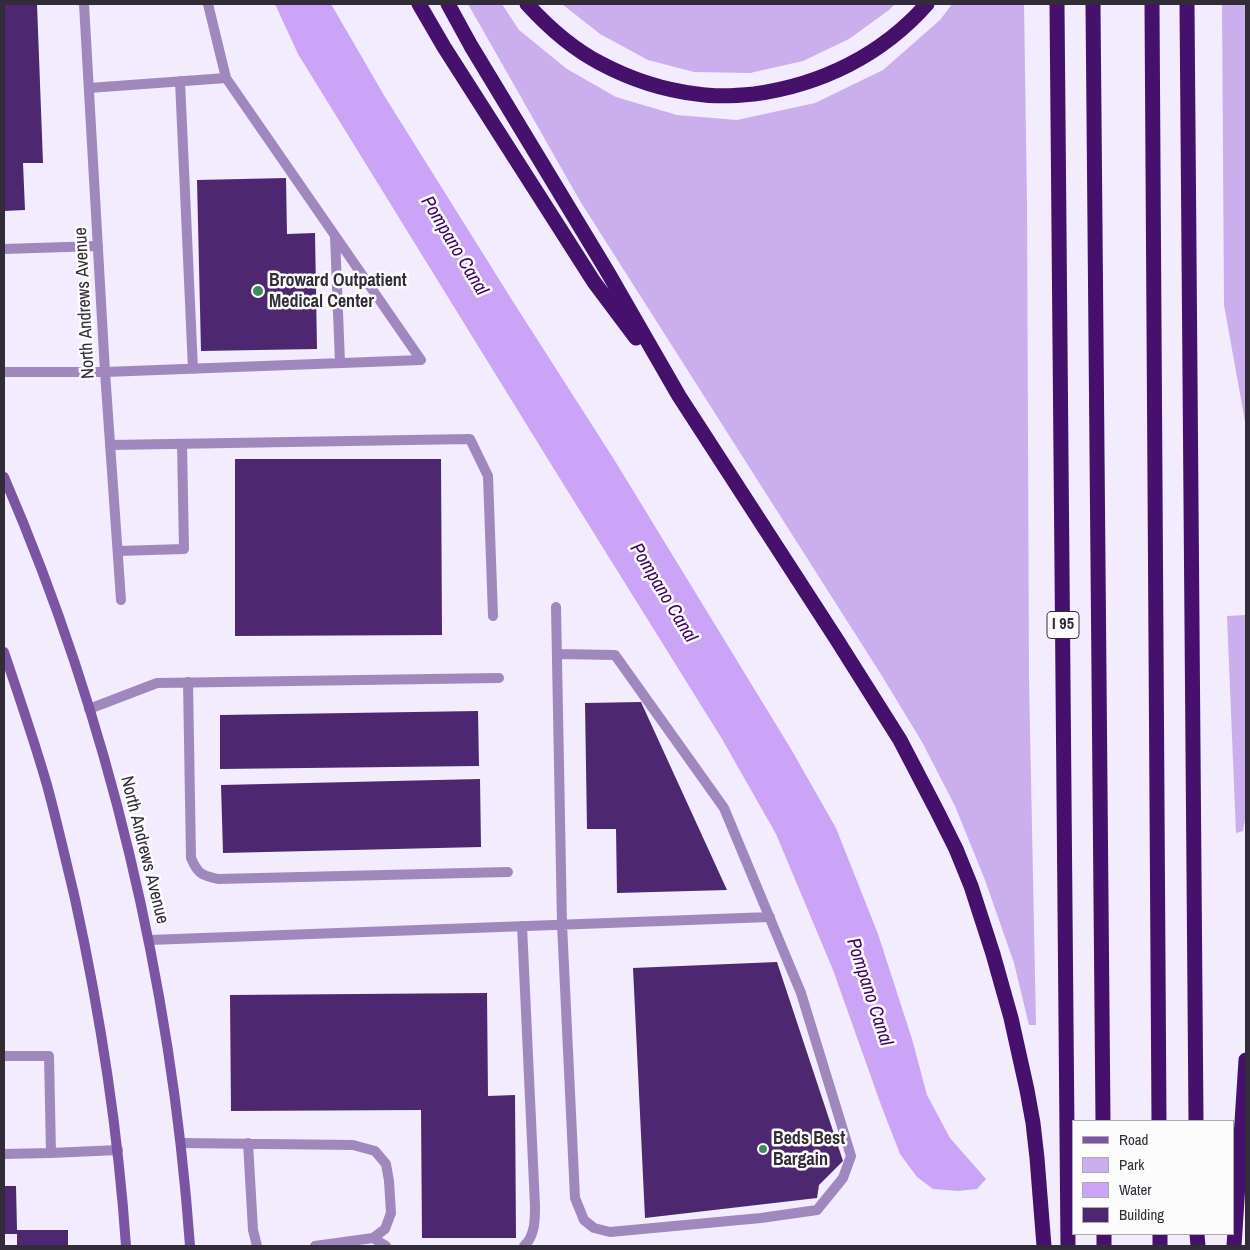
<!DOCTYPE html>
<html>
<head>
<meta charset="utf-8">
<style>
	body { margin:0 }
	#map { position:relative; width:1250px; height:1250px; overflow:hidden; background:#f3ebfe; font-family:"Archivo Narrow",sans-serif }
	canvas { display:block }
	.frame { position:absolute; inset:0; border:5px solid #312c37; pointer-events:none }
	.legend { position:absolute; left:1072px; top:1120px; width:162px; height:115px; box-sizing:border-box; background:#fcfcfc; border:1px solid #aba9ad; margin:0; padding:6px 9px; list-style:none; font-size:15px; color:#312c37 }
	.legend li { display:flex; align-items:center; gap:10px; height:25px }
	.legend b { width:25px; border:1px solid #aba9ad }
</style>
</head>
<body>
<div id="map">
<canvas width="1250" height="1250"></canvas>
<div class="frame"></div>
<ul class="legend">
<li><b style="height:6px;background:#7b55a3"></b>Road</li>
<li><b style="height:14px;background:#caaeed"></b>Park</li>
<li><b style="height:14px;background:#cba4f8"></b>Water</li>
<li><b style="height:14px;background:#4d2870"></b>Building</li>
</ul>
</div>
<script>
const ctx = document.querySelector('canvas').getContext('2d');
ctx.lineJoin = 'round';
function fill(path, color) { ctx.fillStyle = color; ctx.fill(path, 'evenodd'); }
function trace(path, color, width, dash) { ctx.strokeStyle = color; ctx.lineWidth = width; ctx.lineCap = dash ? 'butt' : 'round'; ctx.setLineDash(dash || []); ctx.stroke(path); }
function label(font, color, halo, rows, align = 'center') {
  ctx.font = font + ' "Archivo Narrow",sans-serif'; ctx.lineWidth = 5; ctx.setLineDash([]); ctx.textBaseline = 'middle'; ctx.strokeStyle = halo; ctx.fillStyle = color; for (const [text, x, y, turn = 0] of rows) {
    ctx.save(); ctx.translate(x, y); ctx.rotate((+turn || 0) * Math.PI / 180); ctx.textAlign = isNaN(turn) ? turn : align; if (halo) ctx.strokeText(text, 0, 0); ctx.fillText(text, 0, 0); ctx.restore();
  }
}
const green = new Path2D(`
	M 468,4 L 502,4 L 519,30 L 567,69 L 616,97 L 677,115 L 737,120 L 815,103 L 883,70 L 940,20 L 952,4 L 1024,4 L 1027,204 L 1029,680 L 1036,1025 L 1029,1025 L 1014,963 L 985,880 L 955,806 L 922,742 L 882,676 L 580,201 Z
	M 562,4 L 895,4 L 889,10 L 849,39 L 803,61 L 750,73 L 694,72 L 648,60 L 600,34 Z
	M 1222,4 L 1246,4 L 1246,427 L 1224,305 Z
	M 1246,615 L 1246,814 L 1243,831 L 1236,833 L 1227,616 Z`);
const water = new Path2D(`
	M 275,4 L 331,4 L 385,97 L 512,300 L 615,461 L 791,749 L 836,828 L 878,934 L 912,1039 L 927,1095 L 950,1138 L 986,1179 L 977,1189 L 958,1191 L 933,1189 L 917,1177 L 900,1154 L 881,1105 L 833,970 L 776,834 L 722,739 L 549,461 L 298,54 Z`);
const building = new Path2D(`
	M 4,4 L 37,4 L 43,163 L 23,163 L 25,210 L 4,211 Z
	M 286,178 L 287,234 L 315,233 L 317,349 L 201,351 L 197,180 Z
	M 235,459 L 441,459 L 442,635 L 235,636 Z
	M 641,702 L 727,890 L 617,893 L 616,829 L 587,829 L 585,703 Z
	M 478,711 L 479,766 L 220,769 L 220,715 Z
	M 480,779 L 481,847 L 223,853 L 221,785 Z
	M 777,962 L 843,1161 L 819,1185 L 817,1198 L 645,1218 L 633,968 Z
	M 487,993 L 488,1096 L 515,1095 L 516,1238 L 422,1238 L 421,1110 L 231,1111 L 230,995 Z
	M 4,1186 L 16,1186 L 17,1230 L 68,1230 L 68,1246 L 17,1246 L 17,1234 L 4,1234 Z`);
const service = new Path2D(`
	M 208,4 L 226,78
	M 180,81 L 193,369
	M 89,88 L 226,78 L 421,360 L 105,372
	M 335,236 L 340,363
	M 4,249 L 98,246
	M 110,445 L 470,439 L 488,476 L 493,616
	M 118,551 L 184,549 L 182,444
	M 556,607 L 562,924 L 575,1198 L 584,1220 L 594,1228 L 610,1232 L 761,1218 L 817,1210 L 843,1178 L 851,1156 L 801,993 L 724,808 L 615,655 L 557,654
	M 188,682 L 191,858 C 198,874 201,875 218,879 L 508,872
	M 89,709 L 157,683 L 499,678
	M 522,926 L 535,1206 C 535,1220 535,1236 524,1246
	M 149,940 L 770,917
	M 4,1056 L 49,1056 L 51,1153
	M 181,1143 L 353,1145 L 375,1151 L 386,1164 L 389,1181 L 391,1213 L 385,1229 L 373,1238 L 315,1246
	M 248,1143 L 253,1230 L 257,1246
	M 4,1154 L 51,1153 L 118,1150
	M 373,1238 L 386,1246`);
const minor = new Path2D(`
	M 84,4 L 105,372 L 121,600
	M 4,372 L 105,372`);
const secondary = new Path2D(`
	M 4,477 C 109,720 171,982 190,1246
	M 4,652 C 19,696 34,740 47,785 C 57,822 66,861 75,899 C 100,1013 118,1129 126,1246`);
const motorway = new Path2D(`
	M 419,4 L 444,47 L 594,282 L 636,338
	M 448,4 L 471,46 L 607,271 L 679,396 L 837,640 L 900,740 L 937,811 L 956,849 L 971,886 L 993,954 L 1011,1018 L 1027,1090 L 1033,1123 L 1037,1158 L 1044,1246
	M 527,4 C 548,27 573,49 600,63 C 630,79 663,90 697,94 C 715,97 735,96 754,94 C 821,85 882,55 927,4
	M 1057,4 L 1068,1246
	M 1093,4 L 1103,1121
	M 1152,4 L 1159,1121
	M 1187,4 L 1196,1121
	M 1104,1234 L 1104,1246
	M 1160,1234 L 1160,1246
	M 1197,1234 L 1198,1246
	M 1234,1246 L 1246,1060`);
const markers = [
	[258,291,6,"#3b8b5c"],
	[763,1149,5,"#3b8b5c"]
];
const shields = [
	[1063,625,32]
];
const shieldNames = [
	["I 95",1063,625]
];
const poiNames = [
	["Broward Outpatient",269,281],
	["Medical Center",269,302],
	["Beds Best",773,1139],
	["Bargain",773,1160]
];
const streetNames = [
	["North Andrews Avenue",85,303,-93],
	["North Andrews Avenue",144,850,76]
];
const waterNames = [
	["Pompano Canal",454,246,59],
	["Pompano Canal",663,593,59],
	["Pompano Canal",869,992,72]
];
fill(green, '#caaeed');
fill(water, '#cba4f8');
fill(building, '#4d2870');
trace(service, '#a088be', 10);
trace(minor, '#a088be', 10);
trace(secondary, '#7b55a3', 10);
trace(motorway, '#45116d', 15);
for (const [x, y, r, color] of markers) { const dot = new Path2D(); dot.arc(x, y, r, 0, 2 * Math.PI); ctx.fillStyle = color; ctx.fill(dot); trace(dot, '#fcfcfc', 2); }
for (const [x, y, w] of shields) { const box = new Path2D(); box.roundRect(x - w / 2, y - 13.5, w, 27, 4); ctx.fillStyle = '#fcfcfc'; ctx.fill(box); trace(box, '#312c37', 1); }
label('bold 16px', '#312c37', null, shieldNames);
label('bold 18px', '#312c37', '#fcfcfc', poiNames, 'left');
label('18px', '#312c37', '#fcfcfc', streetNames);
label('italic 19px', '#3d0065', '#fcfcfc', waterNames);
</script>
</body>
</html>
